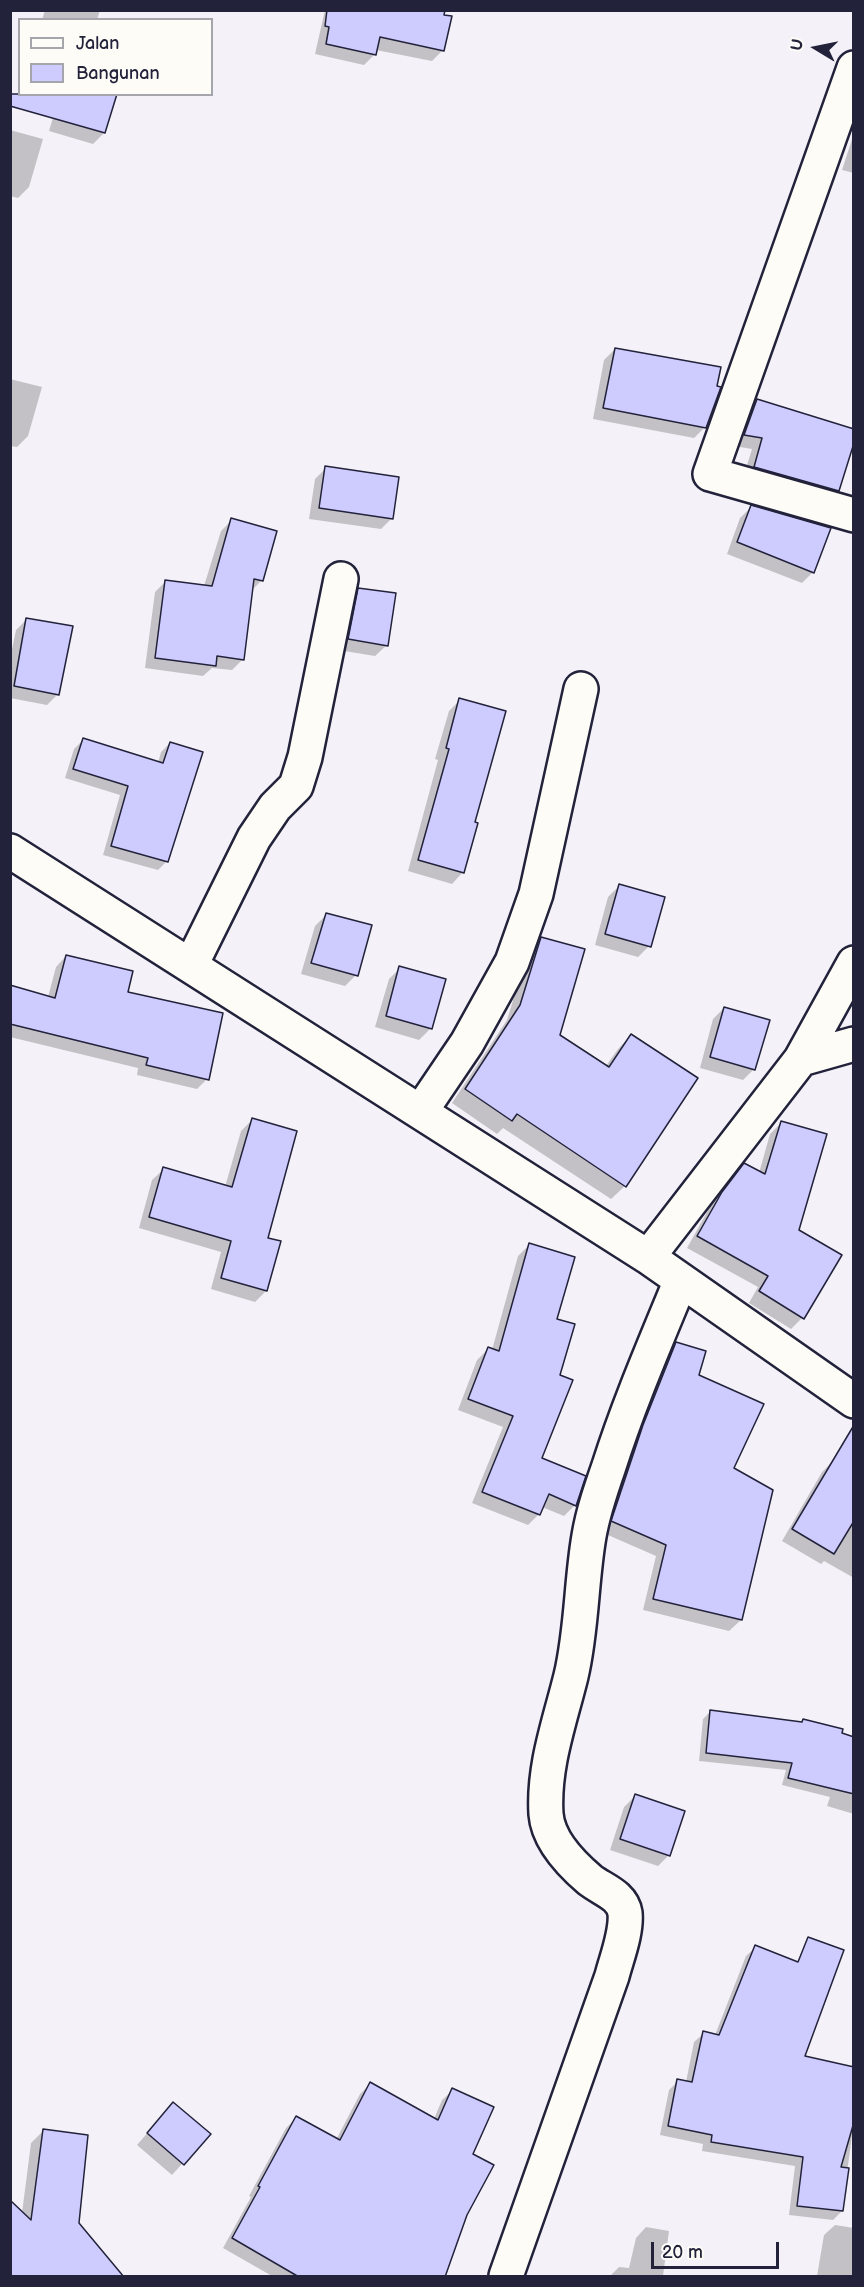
<!DOCTYPE html>
<html>
<head>
<meta charset="utf-8">
<style>
	body { margin:0 }
	#map { position:relative; width:864px; height:2287px; overflow:hidden; background:#f4f2f8; font-family:"Balsamiq Sans",sans-serif }
	canvas { display:block }
	.frame { position:absolute; inset:0; border:12px solid #22223b; pointer-events:none }
	.legend { position:absolute; left:18px; top:18px; width:195px; height:78px; box-sizing:border-box; background:#fdfcf7; border:2px solid #a5a5ac; margin:0; padding:8px 10px; list-style:none; font-size:18px; color:#22223b }
	.legend li { display:flex; align-items:center; gap:12px; height:30px }
	.legend b { width:30px; border:2px solid #a5a5ac }
	.north { position:absolute; left:786px; top:18px; width:60px; height:60px; -webkit-text-stroke:4px #fdfcf7; paint-order:stroke; rotate:280deg; font-size:16px; font-weight:700; line-height:24px; text-align:center; color:#22223b }
	.north::after { content:''; display:block; margin:auto; width:21px; height:27px; background:#22223b; clip-path:polygon(50% 0,100% 100%,50% 72%,0 100%) }
	.scale { position:absolute; left:651px; top:2242px; width:128px; height:27px; box-sizing:border-box; border:3px solid #22223b; border-top:0; padding-left:8px; font-size:18px; line-height:21px; white-space:nowrap; color:#22223b; -webkit-text-stroke:4px #fdfcf7; paint-order:stroke }
</style>
</head>
<body>
<div id="map">
<canvas width="864" height="2287"></canvas>
<div class="frame"></div>
<ul class="legend">
<li><b style="height:8px;background:#fdfcf7"></b>Jalan</li>
<li><b style="height:16px;background:#cecbfe"></b>Bangunan</li>
</ul>
<div class="north">U</div>
<div class="scale">20 m</div>
</div>
<script>
const ctx = document.querySelector('canvas').getContext('2d');
ctx.lineJoin = 'round';
function fill(path, color) { ctx.fillStyle = color; ctx.fill(path, 'evenodd'); }
function trace(path, color, width, dash) { ctx.strokeStyle = color; ctx.lineWidth = width; ctx.lineCap = dash ? 'butt' : 'round'; ctx.setLineDash(dash || []); ctx.stroke(path); }
const shadow = new Path2D(`
	M 45,10 L 100,10 L 97,20 L 42,20 Z
	M 325,10 L 444,10 L 443,50 L 432,61 L 376,50 L 375,54 L 364,65 L 315,54 Z
	M 60,94 L 104,133 L 93,144 L 49,131 Z
	M 10,130 L 43,139 L 29,187 L 18,198 L 10,196 Z
	M 854,133 L 854,173 L 842,170 Z
	M 615,349 L 715,387 L 705,427 L 694,438 L 593,419 L 604,360 Z
	M 10,379 L 42,387 L 28,436 L 17,447 L 10,446 Z
	M 757,400 L 838,490 L 826,502 L 743,478 L 752,449 L 734,446 L 746,411 Z
	M 326,468 L 392,518 L 381,529 L 309,519 L 315,479 Z
	M 751,507 L 813,572 L 802,583 L 727,554 L 740,518 Z
	M 232,520 L 262,580 L 251,591 L 243,659 L 232,670 L 212,668 L 203,676 L 145,668 L 155,592 L 166,581 L 204,586 L 221,531 Z
	M 359,589 L 387,645 L 375,656 L 338,650 L 348,600 Z
	M 27,619 L 58,694 L 47,705 L 10,698 L 10,659 L 16,630 Z
	M 460,700 L 463,872 L 452,884 L 408,871 L 438,760 L 435,759 L 449,711 Z
	M 84,739 L 158,763 L 161,752 L 170,743 L 167,861 L 158,870 L 103,855 L 120,795 L 65,778 L 74,749 Z
	M 619,886 L 649,946 L 638,957 L 595,945 L 608,897 Z
	M 326,915 L 356,975 L 345,986 L 301,974 L 315,926 Z
	M 541,938 L 559,1035 L 606,1066 L 618,1049 L 631,1035 L 625,1186 L 611,1199 L 503,1128 L 497,1134 L 452,1103 L 507,1020 L 528,952 Z
	M 66,956 L 126,993 L 207,1079 L 197,1089 L 137,1075 L 138,1068 L 10,1037 L 10,987 L 48,997 L 56,967 Z
	M 400,968 L 430,1029 L 419,1040 L 375,1027 L 389,979 Z
	M 724,1008 L 754,1069 L 743,1080 L 700,1068 L 713,1019 Z
	M 252,1120 L 266,1239 L 279,1242 L 266,1291 L 255,1302 L 211,1289 L 221,1252 L 139,1228 L 152,1180 L 164,1169 L 225,1187 L 241,1131 Z
	M 781,1123 L 797,1230 L 840,1256 L 802,1318 L 791,1329 L 749,1303 L 758,1287 L 687,1248 L 711,1205 L 733,1176 L 745,1165 L 759,1173 L 770,1134 Z
	M 529,1245 L 555,1320 L 558,1376 L 540,1459 L 575,1505 L 564,1516 L 542,1507 L 539,1514 L 528,1525 L 472,1503 L 503,1427 L 458,1410 L 477,1360 L 488,1349 L 492,1350 L 518,1256 Z
	M 676,1344 L 732,1469 L 741,1620 L 729,1631 L 643,1610 L 656,1556 L 601,1532 L 665,1355 Z
	M 833,1461 L 854,1474 L 854,1578 L 824,1561 L 821,1564 L 782,1541 L 822,1472 Z
	M 711,1711 L 841,1734 L 854,1738 L 854,1814 L 827,1806 L 830,1797 L 782,1785 L 786,1770 L 699,1761 L 703,1719 Z
	M 635,1796 L 669,1855 L 658,1866 L 610,1850 L 624,1807 Z
	M 756,1947 L 803,2057 L 854,2120 L 842,2211 L 833,2220 L 789,2215 L 795,2166 L 702,2151 L 703,2144 L 660,2135 L 669,2090 L 678,2081 L 686,2082 L 694,2042 L 704,2033 L 715,2035 L 746,1956 Z
	M 370,2084 L 434,2119 L 442,2100 L 453,2090 L 471,2155 L 465,2215 L 443,2276 L 272,2276 L 223,2248 L 251,2197 L 249,2196 L 286,2128 L 296,2118 L 336,2140 L 360,2094 Z
	M 163,2115 L 209,2134 L 172,2175 L 137,2145 Z
	M 43,2131 L 77,2223 L 10,2276 L 22,2213 L 31,2143 Z
	M 835,2225 L 854,2228 L 854,2276 L 817,2276 L 824,2235 Z
	M 646,2227 L 669,2231 L 663,2276 L 610,2276 L 619,2267 L 629,2268 L 636,2238 Z`);
const building = new Path2D(`
	M 327,10 L 445,10 L 444,15 L 452,16 L 444,51 L 380,37 L 376,55 L 326,44 L 329,27 L 325,26 Z
	M 10,94 L 117,94 L 105,133 L 10,106 Z
	M 615,348 L 721,367 L 717,386 L 721,387 L 706,428 L 603,408 Z
	M 757,399 L 854,429 L 854,443 L 839,491 L 754,467 L 762,438 L 744,435 Z
	M 325,466 L 399,477 L 393,519 L 319,508 Z
	M 751,505 L 831,528 L 814,573 L 737,542 Z
	M 231,518 L 277,531 L 263,581 L 254,579 L 244,660 L 217,656 L 216,666 L 155,658 L 165,580 L 212,586 Z
	M 358,588 L 396,593 L 388,646 L 348,639 Z
	M 26,618 L 73,626 L 59,695 L 14,686 Z
	M 459,698 L 506,711 L 475,822 L 478,823 L 464,873 L 418,860 L 449,749 L 446,748 Z
	M 83,738 L 163,763 L 170,742 L 203,752 L 168,862 L 111,846 L 128,786 L 73,769 Z
	M 619,884 L 665,897 L 651,947 L 605,934 Z
	M 326,913 L 372,925 L 358,976 L 311,963 Z
	M 541,937 L 585,949 L 560,1035 L 609,1067 L 631,1034 L 698,1078 L 626,1187 L 517,1114 L 512,1121 L 465,1089 L 520,1005 Z
	M 66,955 L 133,971 L 128,992 L 223,1013 L 209,1080 L 146,1065 L 148,1058 L 10,1024 L 10,985 L 55,998 Z
	M 399,966 L 446,979 L 432,1029 L 386,1016 Z
	M 724,1007 L 770,1020 L 755,1070 L 710,1057 Z
	M 252,1118 L 297,1131 L 268,1238 L 281,1241 L 267,1291 L 221,1278 L 231,1241 L 149,1217 L 163,1167 L 232,1187 Z
	M 781,1121 L 827,1134 L 799,1230 L 842,1255 L 804,1319 L 759,1291 L 768,1276 L 697,1236 L 722,1192 L 744,1163 L 765,1174 Z
	M 529,1243 L 575,1257 L 557,1319 L 575,1324 L 560,1375 L 573,1380 L 542,1458 L 586,1476 L 576,1506 L 549,1494 L 540,1515 L 482,1492 L 513,1416 L 468,1399 L 488,1347 L 499,1351 Z
	M 676,1342 L 706,1351 L 699,1375 L 764,1404 L 734,1468 L 773,1490 L 742,1620 L 653,1599 L 666,1545 L 611,1521 L 643,1425 Z
	M 854,1425 L 854,1521 L 834,1554 L 792,1529 Z
	M 710,1710 L 802,1722 L 803,1719 L 843,1729 L 842,1733 L 854,1737 L 854,1794 L 788,1778 L 792,1763 L 706,1753 Z
	M 635,1794 L 685,1811 L 670,1856 L 620,1839 Z
	M 808,1937 L 844,1950 L 805,2056 L 854,2067 L 854,2122 L 841,2167 L 849,2168 L 843,2211 L 797,2206 L 803,2157 L 711,2142 L 712,2135 L 668,2126 L 677,2079 L 692,2082 L 703,2031 L 719,2035 L 755,1945 L 798,1962 Z
	M 370,2082 L 438,2120 L 452,2088 L 494,2107 L 473,2154 L 494,2165 L 467,2215 L 445,2277 L 299,2277 L 232,2238 L 260,2187 L 258,2186 L 296,2116 L 340,2140 Z
	M 173,2102 L 211,2134 L 184,2165 L 147,2133 Z
	M 43,2129 L 88,2135 L 79,2223 L 124,2277 L 10,2277 L 10,2200 L 31,2220 Z`);
const street = new Path2D(`
	M 854,68 L 710,474 L 854,515
	M 10,851 L 648,1257 L 854,1401
	M 191,965 L 254,838 L 275,807 L 296,786 L 305,757 L 341,579
	M 801,1059 L 854,963
	M 421,1111 L 467,1043 L 512,962 L 536,894 L 581,689
	M 648,1257 L 801,1059 L 854,1044
	M 506,2276 L 612,1976 C 617,1957 627,1932 625,1913 C 622,1895 603,1890 590,1880 C 570,1863 548,1840 546,1814 C 543,1766 560,1721 571,1676 C 582,1630 581,1582 589,1536 C 593,1512 601,1489 609,1466 C 629,1403 656,1341 681,1280`);
fill(shadow, '#0003');
fill(building, '#cecbfe');
trace(building, '#22223b', 1.5);
trace(street, '#22223b', 38);
trace(street, '#fdfcf7', 33);
</script>
</body>
</html>
